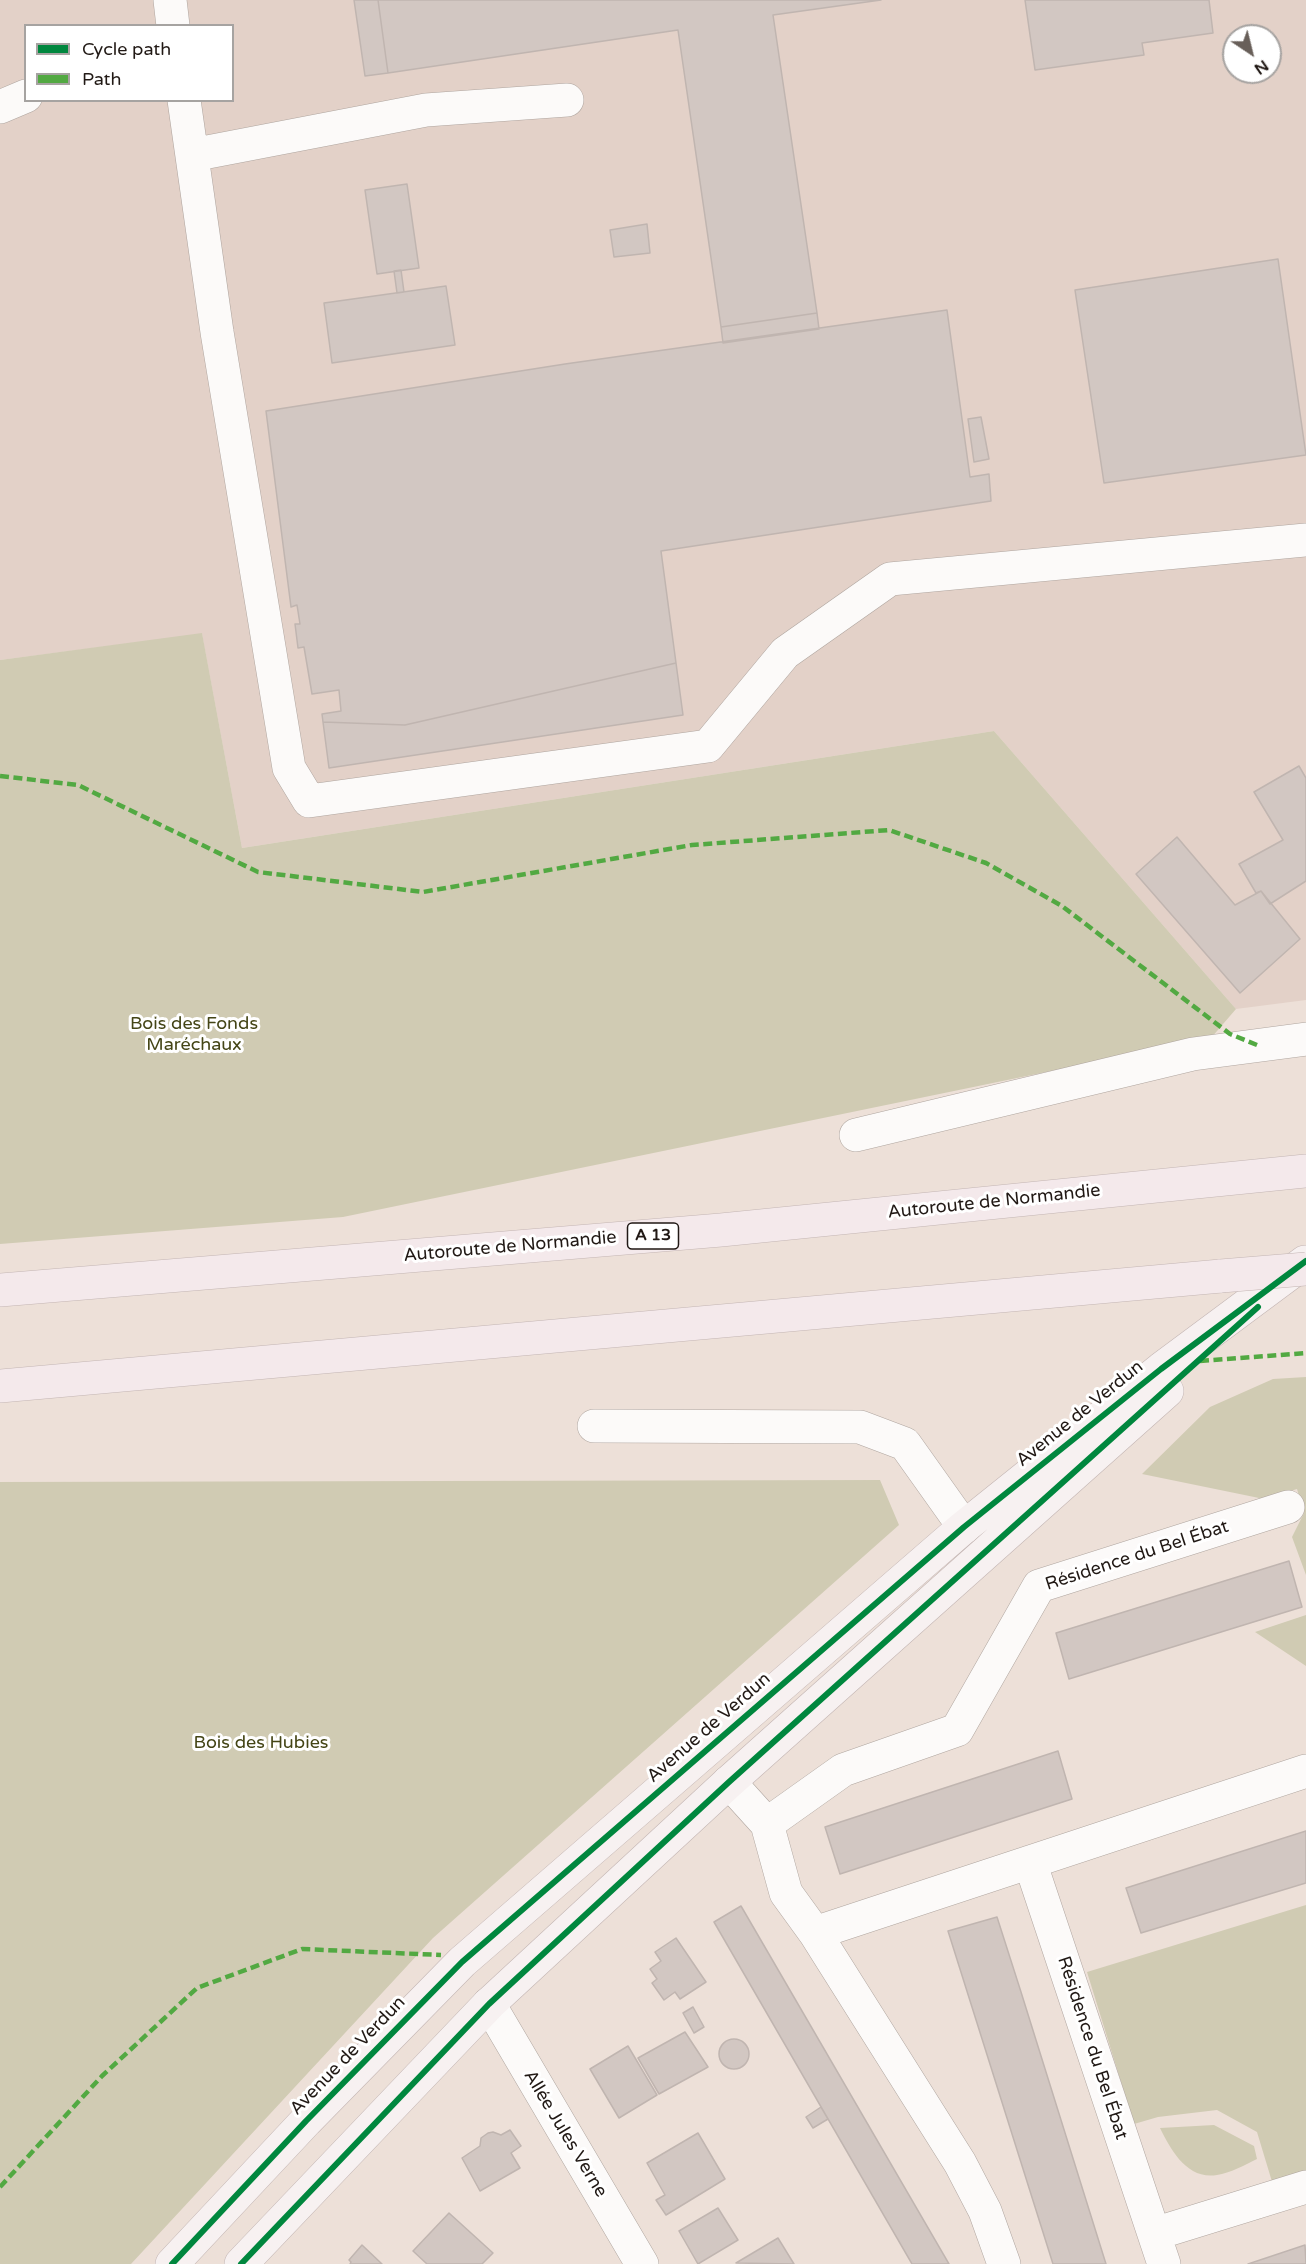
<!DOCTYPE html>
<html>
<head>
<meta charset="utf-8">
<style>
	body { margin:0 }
	#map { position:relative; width:1306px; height:2264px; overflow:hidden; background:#ede0d8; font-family:"Varela Round",sans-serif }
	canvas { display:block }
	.legend { position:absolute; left:24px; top:24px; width:210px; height:78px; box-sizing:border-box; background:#fff; border:2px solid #a6a3a1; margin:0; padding:8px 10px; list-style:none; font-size:18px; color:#211915 }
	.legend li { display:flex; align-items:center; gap:12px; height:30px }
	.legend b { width:30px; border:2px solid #a6a3a1 }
	.north { position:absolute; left:1222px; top:24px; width:60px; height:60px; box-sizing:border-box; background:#fff; border:2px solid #a6a3a1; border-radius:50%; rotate:145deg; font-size:16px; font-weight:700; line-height:24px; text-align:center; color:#211915 }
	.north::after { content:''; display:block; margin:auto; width:21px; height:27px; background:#685f59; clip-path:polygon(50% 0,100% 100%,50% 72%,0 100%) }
</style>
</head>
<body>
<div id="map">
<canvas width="1306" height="2264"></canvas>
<ul class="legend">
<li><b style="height:8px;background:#00873e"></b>Cycle path</li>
<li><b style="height:8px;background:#52a942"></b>Path</li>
</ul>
<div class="north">N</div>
</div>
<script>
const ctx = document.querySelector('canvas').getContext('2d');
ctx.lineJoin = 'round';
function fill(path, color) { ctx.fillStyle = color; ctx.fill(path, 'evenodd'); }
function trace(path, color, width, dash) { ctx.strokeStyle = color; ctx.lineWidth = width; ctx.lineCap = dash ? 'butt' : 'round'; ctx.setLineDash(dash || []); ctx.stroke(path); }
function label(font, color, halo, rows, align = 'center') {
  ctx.font = font + ' "Varela Round",sans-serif'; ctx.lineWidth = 6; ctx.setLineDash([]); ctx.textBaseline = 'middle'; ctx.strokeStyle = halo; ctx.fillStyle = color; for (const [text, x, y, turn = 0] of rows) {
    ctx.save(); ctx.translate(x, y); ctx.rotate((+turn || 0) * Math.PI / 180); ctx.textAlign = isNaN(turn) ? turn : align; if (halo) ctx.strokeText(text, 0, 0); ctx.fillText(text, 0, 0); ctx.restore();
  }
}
const industrial = new Path2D(`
	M 0,0 L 1306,0 L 1306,1000 L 1236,1009 L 994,731 L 242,848 L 202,634 L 0,660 ZM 26,26 L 232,26 L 232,100 L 26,100 ZM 1234,36 L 1270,36 L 1270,72 L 1234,72 Z`);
const green = new Path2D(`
	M 202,633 L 242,848 L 994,731 L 1236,1009 L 1211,1038 L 343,1217 L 0,1244 L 0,660 Z
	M 1306,1377 L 1306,1575 L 1292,1537 L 1304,1513 L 1297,1489 L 1264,1499 L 1142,1474 L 1210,1407 L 1273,1379 Z
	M 880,1480 L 899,1525 L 433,1938 L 131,2264 L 0,2264 L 0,1482 Z
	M 1306,1615 L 1306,1666 L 1255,1632 Z
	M 1306,1905 L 1306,2174 L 1273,2185 L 1257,2132 L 1217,2110 L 1158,2117 L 1134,2124 L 1087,1972 Z
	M 1214,2125 L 1254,2146 L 1257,2159 C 1245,2165 1230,2173 1217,2175 C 1187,2180 1171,2150 1160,2128 Z`);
const building = new Path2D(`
	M 354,0 L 378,0 L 388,73 L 365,76 Z
	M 378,0 L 881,0 L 773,15 L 817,313 L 721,327 L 678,30 L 388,73 Z
	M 1025,0 L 1209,0 L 1213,33 L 1142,43 L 1144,55 L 1035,70 Z
	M 407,184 L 419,268 L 377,274 L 365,190 Z
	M 647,224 L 650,253 L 614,257 L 610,230 Z
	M 1278,259 L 1306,455 L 1104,483 L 1075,290 Z
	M 401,270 L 404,292 L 397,293 L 394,271 Z
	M 446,286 L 455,345 L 332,363 L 324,303 Z
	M 947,310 L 970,477 L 989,474 L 991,501 L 661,551 L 676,663 L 405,725 L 323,722 L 322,714 L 341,711 L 339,690 L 312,694 L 304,647 L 298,648 L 295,624 L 300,624 L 297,605 L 291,607 L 266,411 L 565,364 Z
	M 817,313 L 819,329 L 723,343 L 721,327 Z
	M 981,417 L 989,459 L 974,462 L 968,419 Z
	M 676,663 L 683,715 L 329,768 L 323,722 L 405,725 Z
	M 1299,766 L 1306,778 L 1306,881 L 1270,904 L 1261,891 L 1256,893 L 1239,864 L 1283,840 L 1254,792 Z
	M 1177,837 L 1235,905 L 1261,891 L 1300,939 L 1240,993 L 1136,874 Z
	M 1289,1561 L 1302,1607 L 1069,1679 L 1056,1633 Z
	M 1058,1751 L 1072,1799 L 840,1874 L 825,1827 Z
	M 1306,1831 L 1306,1883 L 1141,1933 L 1126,1888 Z
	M 741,1906 L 949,2264 L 912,2264 L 714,1922 Z
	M 997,1917 L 1021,1992 L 1106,2264 L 1053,2264 L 948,1931 Z
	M 676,1938 L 706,1982 L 680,1999 L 675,1992 L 664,2000 L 652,1983 L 657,1979 L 650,1969 L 661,1961 L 655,1952 Z
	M 693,2007 L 704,2027 L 694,2033 L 683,2013 Z
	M 685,2032 L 708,2067 L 659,2094 L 638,2058 Z
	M719 2054a15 15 0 1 1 30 0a15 15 0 1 1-30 0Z
	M 628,2046 L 657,2095 L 619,2118 L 590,2069 Z
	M 821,2107 L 828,2119 L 813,2128 L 806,2117 Z
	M 510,2130 L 521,2146 L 511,2153 L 520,2168 L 480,2191 L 462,2158 L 480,2146 L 481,2138 L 488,2133 L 493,2132 L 501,2135 Z
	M 698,2133 L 725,2179 L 666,2215 L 656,2200 L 665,2195 L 647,2163 Z
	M 718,2208 L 738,2240 L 698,2264 L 679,2231 Z
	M 449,2213 L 493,2253 L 482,2264 L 427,2264 L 413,2251 Z
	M 778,2238 L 794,2264 L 736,2263 Z
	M 362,2245 L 382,2264 L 350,2264 L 351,2262 L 349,2260 Z
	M 1305,2245 L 1306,2264 L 1248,2264 Z`);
const minor = new Path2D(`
	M 170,0 L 173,26
	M 184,100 L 217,332 L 289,768 L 309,801 L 708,746 L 785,653 L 890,579 L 1306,540
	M 0,107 L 26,96
	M 192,155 L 426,110 L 567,100
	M 856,1135 L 1193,1054 L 1306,1039
	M 594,1426 L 860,1427 L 905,1444 L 964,1527
	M 729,1782 L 767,1824 L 786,1893 L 815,1933 L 960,2163 L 985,2211 L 1004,2264
	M 767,1824 L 843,1770 L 957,1730 L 1039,1586 L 1288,1507
	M 1030,1862 L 1164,2264
	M 815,1933 L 1306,1771
	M 489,2004 L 642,2264
	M 1154,2234 L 1306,2187`);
const major = new Path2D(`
	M 172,2264 L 306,2121 L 462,1962 L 964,1527 L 1161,1369 L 1305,1262
	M 241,2264 L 489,2004 L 729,1782 L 1167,1391`);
const highway = new Path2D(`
	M 0,1290 L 721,1230 L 1306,1171
	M 0,1386 L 1221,1276`);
const highwayBridge = new Path2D(`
	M 1221,1276 L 1306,1269`);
const quiet = new Path2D(`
	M 0,776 L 78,785 L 258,872 L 423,892 L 692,845 L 889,830 L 986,863 L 1062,906 L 1230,1034 L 1257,1045
	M 1200,1361 L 1306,1353
	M 0,2187 L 102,2076 L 197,1988 L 302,1949 L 441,1955`);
const cycleway = new Path2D(`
	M 172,2264 L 306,2121 L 462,1962 L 964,1527 L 1161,1369 L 1306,1261
	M 241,2264 L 489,2004 L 729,1782 L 1258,1307`);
const shields = [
	[653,1236,51]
];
const shieldNames = [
	["A 13",653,1236]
];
const parkNames = [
	["Bois des Fonds",194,1024],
	["Maréchaux",194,1045],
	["Bois des Hubies",261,1743]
];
const streetNames = [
	["Autoroute de Normandie",994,1202,-6],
	["Autoroute de Normandie",510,1247,-5],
	["Avenue de Verdun",1080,1414,-39],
	["Résidence du Bel Ébat",1137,1556,-18],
	["Avenue de Verdun",709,1728,-41],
	["Résidence du Bel Ébat",1092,2048,72],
	["Avenue de Verdun",348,2056,-46],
	["Allée Jules Verne",565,2134,59]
];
fill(industrial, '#e3d1c8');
fill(green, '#d0cbb3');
fill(building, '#d2c7c2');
trace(building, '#c0b5b0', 1.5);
trace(minor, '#afa59f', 34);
trace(major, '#c3b5b3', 34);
trace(highway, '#c3b5b3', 34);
trace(minor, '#fcfaf9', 33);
trace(major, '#f7f1f1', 33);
trace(highway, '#f4e9eb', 33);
trace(highwayBridge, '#c3b5b3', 34, []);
trace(highwayBridge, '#f4e9eb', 33);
trace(quiet, '#52a942', 4.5, [9, 4.5]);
trace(cycleway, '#00873e', 6);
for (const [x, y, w] of shields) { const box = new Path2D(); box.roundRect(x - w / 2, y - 13, w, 26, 4.5); ctx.fillStyle = '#fff'; ctx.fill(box); trace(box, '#211915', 1.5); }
label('bold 16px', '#211915', null, shieldNames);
label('18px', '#444516', '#fff', parkNames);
label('18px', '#211915', '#fff', streetNames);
</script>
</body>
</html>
